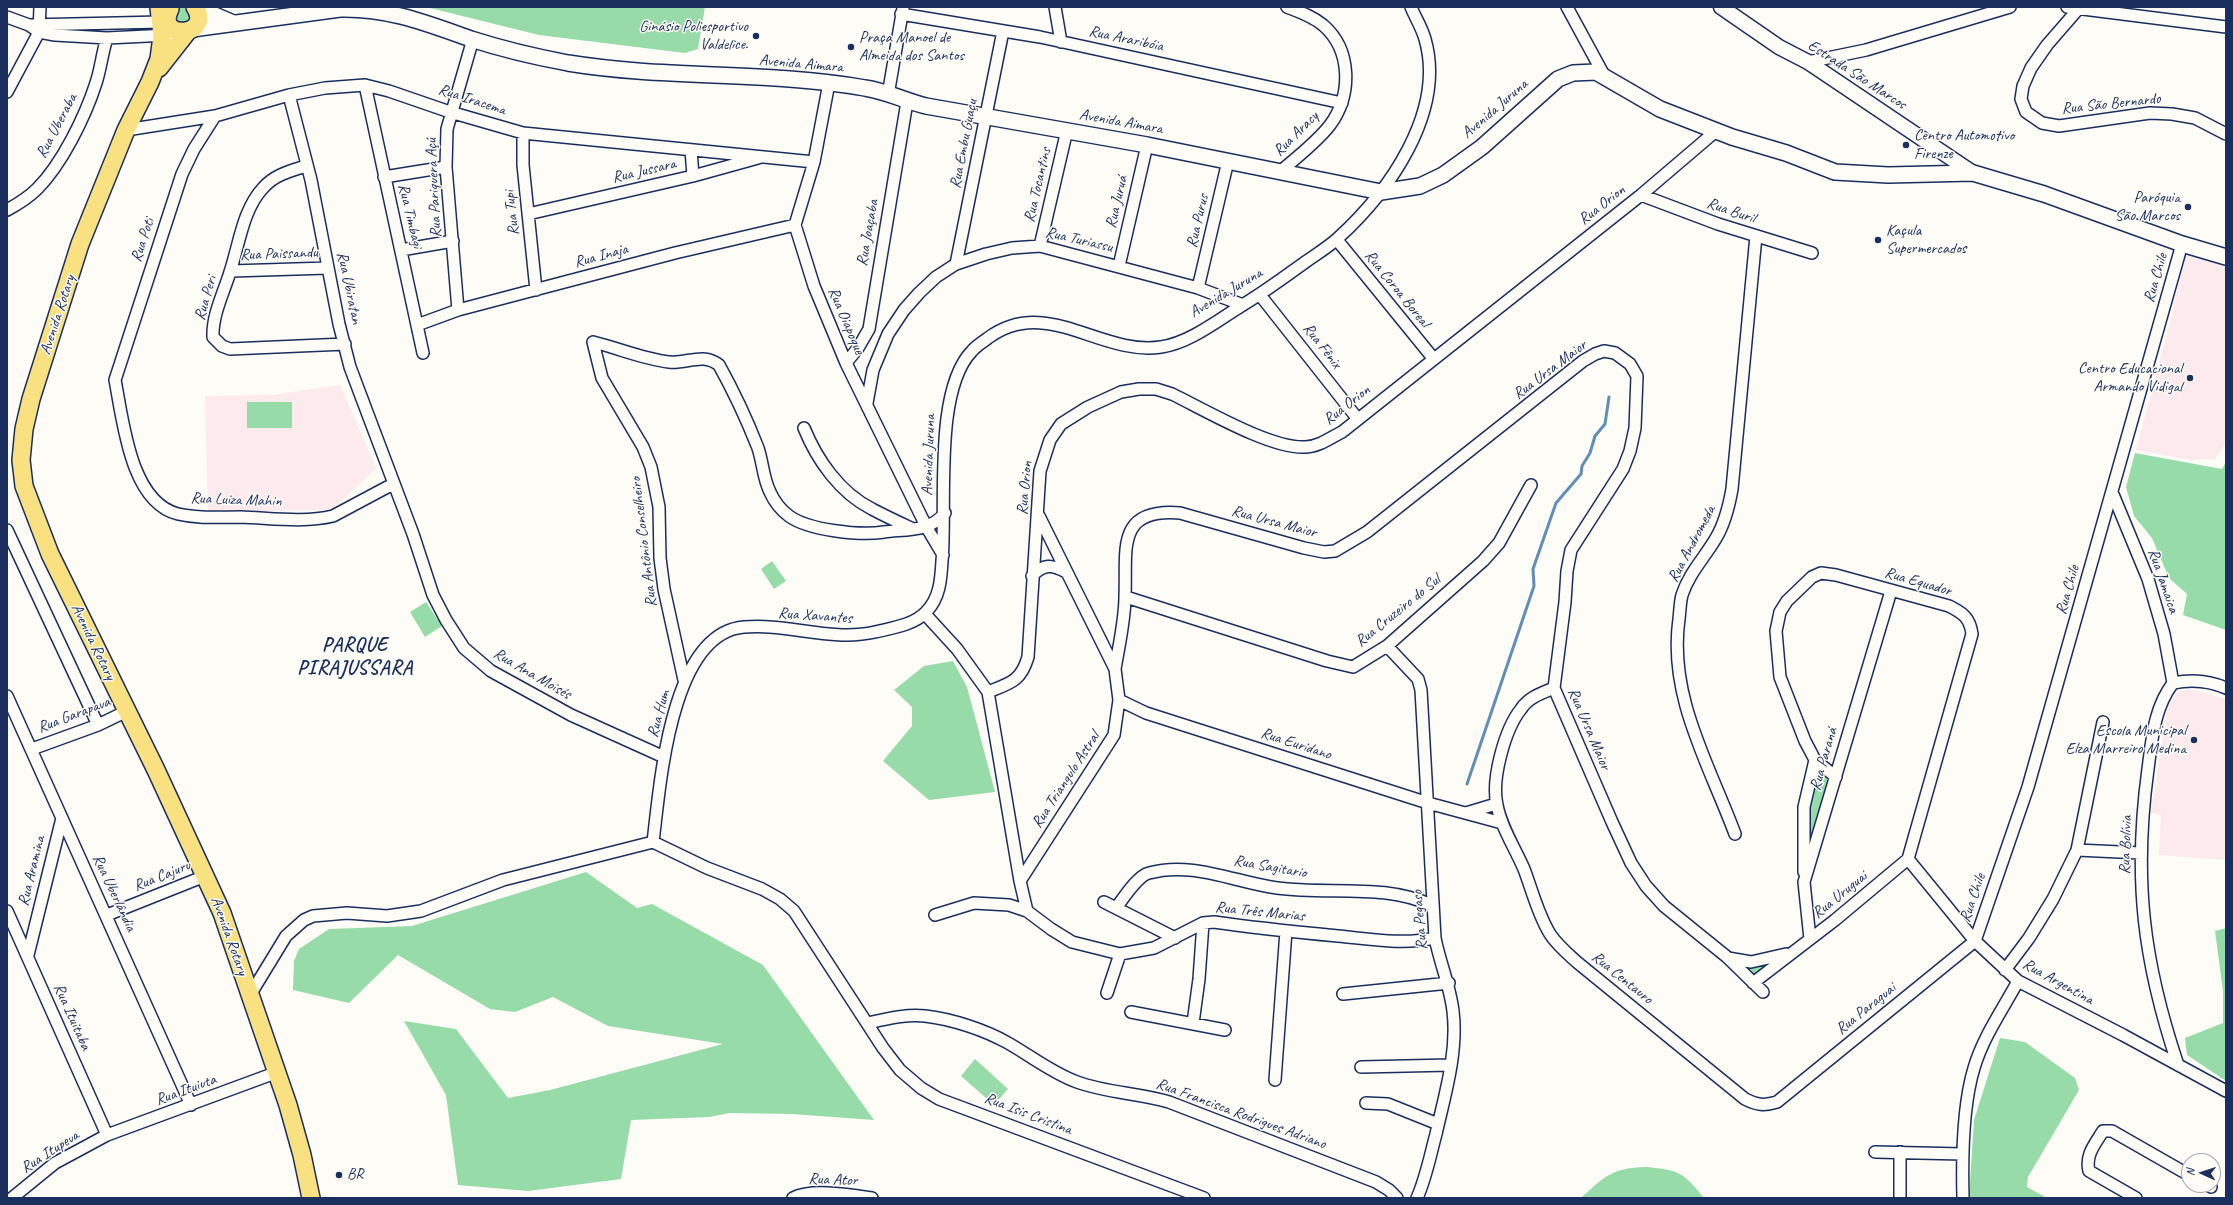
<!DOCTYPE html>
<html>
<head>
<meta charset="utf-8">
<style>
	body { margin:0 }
	#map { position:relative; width:2233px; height:1205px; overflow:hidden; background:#fdfcf7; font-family:Caveat,sans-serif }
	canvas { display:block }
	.frame { position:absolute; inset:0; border:8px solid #1b2f5e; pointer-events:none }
	.north { position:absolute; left:2181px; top:1153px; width:40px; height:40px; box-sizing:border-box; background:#fdfcf7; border:1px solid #a3aaba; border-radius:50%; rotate:273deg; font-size:11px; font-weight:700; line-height:16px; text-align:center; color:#1b2f5e }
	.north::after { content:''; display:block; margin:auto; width:14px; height:18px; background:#1b2f5e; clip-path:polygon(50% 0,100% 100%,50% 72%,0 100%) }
</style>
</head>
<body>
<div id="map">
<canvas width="2233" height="1205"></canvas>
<div class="frame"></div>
<div class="north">N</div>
</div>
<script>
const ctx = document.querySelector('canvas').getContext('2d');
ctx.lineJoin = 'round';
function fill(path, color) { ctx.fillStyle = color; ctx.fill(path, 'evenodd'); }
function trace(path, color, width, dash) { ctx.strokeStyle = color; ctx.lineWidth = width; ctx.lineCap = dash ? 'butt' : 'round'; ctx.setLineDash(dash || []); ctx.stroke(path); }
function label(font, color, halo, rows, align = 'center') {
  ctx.font = font + ' Caveat,sans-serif'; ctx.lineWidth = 3; ctx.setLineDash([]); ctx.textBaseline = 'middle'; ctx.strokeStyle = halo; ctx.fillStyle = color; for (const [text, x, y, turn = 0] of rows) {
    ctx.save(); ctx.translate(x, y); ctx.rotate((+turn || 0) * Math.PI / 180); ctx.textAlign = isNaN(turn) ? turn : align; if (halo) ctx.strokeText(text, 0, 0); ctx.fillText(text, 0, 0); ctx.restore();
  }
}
const built = new Path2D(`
	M 2186,251 L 2226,266 L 2226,443 L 2215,459 L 2191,460 L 2136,450 L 2172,314 Z
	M 340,385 L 376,468 L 332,510 L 208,512 L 205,396 L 272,395 Z
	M 2189,689 L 2226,699 L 2226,860 L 2159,855 L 2161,815 L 2151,813 L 2168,702 L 2178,692 Z`);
const green = new Path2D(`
	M 179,7 L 188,9 L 192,18 L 180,28 L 172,14 Z
	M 426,7 L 705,7 L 698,49 L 685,53 L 539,35 Z
	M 247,402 L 292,402 L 292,428 L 247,428 Z
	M 2135,453 L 2222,469 L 2226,462 L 2226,630 L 2183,615 L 2187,594 L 2169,578 L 2152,538 L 2134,516 L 2126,487 Z
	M 772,561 L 786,581 L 774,589 L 761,569 Z
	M 426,602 L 442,626 L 425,637 L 410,612 Z
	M 953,661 L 967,687 L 995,792 L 929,800 L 883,761 L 912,726 L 912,707 L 894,690 L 924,666 Z
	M 1814,774 L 1829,776 L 1831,778 L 1810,856 L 1805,815 Z
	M 586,872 L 637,908 L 652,904 L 763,965 L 874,1120 L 792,1114 L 730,1113 L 709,1117 L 631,1120 L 621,1179 L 528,1191 L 458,1185 L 446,1095 L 404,1021 L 456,1029 L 508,1098 L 550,1090 L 723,1044 L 608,1026 L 553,997 L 515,1012 L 490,1009 L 398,955 L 349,1003 L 293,990 L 294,961 L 299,949 L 329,929 L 412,926 Z
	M 2226,928 L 2226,1081 L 2187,1055 L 2185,1038 L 2223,1023 L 2223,991 L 2215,931 Z
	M 1767,964 L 1754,976 L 1747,969 L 1749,968 Z
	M 2000,1038 L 2025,1042 L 2075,1078 L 2079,1090 L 2028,1177 L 2027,1187 L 2047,1198 L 1969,1198 L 1974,1120 Z
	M 975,1059 L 1008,1089 L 994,1105 L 961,1076 Z
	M 1646,1167 C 1679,1170 1683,1172 1704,1198 L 1581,1198 C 1605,1176 1612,1168 1646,1167 Z`);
const stream = new Path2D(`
	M 1467,784 L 1534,586 L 1533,569 L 1556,503 L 1581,474 L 1582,466 L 1590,453 L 1595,436 L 1605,424 L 1609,397`);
const minor = new Path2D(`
	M 1055,7 L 1061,42
	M 1567,7 L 1605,77
	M 2067,7 L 2226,27
	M 2080,7 L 2047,45 L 2031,68 L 2023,86 L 2021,99 L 2026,112 L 2042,123 L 2059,126 L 2150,113 L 2172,114 L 2195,118 L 2226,134
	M 901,14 L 1040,37 L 1342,103
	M 7,17 L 29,25 L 39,32 L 55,35 L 107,38 L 168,35
	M 29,25 L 161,22
	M 1808,62 L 1866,50 L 2010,7
	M 829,83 L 814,162 L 795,225 L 814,286 L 846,363 L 927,528 L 943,555
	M 365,85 L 423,353
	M 7,92 L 39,32 L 40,7
	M 289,95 L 311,180 L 339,324 L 350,367 L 413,534 L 433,595 L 446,620 L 464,648 L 491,671 L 571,715 L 664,757
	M 888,95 L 903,8
	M 215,116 L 194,149 L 182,174 L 115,380 C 123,420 130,502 178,514 C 199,519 220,517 241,517 C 271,518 304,523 333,516 L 393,484
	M 126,130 L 215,116 L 289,95 L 325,88 L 365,85 L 389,91 L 450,112 L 523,133 L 814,162
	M 523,133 L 523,165 L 536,290
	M 691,150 L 693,176
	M 306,166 C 290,171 274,175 263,188 C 243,209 239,245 230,272 C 224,292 212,315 213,337 L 222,346 L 230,349 L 345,344
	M 1281,171 C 1297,157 1317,142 1330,125 C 1352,95 1352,50 1323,25 C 1312,16 1300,12 1287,7
	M 384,177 L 446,167
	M 1641,195 L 1718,224 L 1812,253
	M 7,210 C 18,204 28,198 37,189 C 62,164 85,117 96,83 C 101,68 102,53 107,38
	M 528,214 L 693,176 L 758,158
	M 1337,240 L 1433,358
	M 1040,246 L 1067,130
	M 401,250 L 453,241
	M 956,264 L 1003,31
	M 1119,266 L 1147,145
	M 231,271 L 328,268
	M 1198,288 L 1228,161
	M 1260,295 L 1357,418
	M 458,310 L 446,167 L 447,129 L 473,39
	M 417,325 L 458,310 L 675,253 L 795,225
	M 846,363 L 858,348 L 869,329 L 907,102
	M 867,403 L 873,370 L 888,334 L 904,310 L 919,293 L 936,277 L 956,264 L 986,254 L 1012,248 L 1040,246 L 1198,288 L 1243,305
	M 804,428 C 817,460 840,493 872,509 C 885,516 898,522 911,528
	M 2112,492 L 2148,579 L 2164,634 L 2173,683
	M 7,530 L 98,725
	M 1032,576 C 1043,564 1052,564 1066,572
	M 1126,597 L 1327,661 L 1353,667 L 1387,646 L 1483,561 L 1499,543 L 1531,485
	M 925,614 L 957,649 L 988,692 L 1020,881 L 1027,911
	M 1387,646 L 1418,679 L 1421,690 L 1435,938 C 1440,963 1450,986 1453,1011 C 1458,1052 1445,1094 1436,1134 C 1430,1156 1426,1178 1417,1198
	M 1115,669 C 1119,645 1125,620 1125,596 C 1127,550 1115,508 1180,513 L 1304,548 L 1324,552 L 1335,551 L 1367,532 L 1583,361 L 1595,354 L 1604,351 L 1615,353 L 1630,364 L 1637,376 L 1635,428 L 1630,451 L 1623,469 L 1571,550 L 1567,571 L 1565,602 L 1554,688 L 1612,822 L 1631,863 L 1646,886 L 1664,906 L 1727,957 L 1763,992
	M 684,680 L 664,589 L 660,558 L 659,507 L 651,467 L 643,447 L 602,378 L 593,342 C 618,348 643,359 669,362 C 687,364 703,352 719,365 C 734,392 747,420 758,448 C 763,463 763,478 770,492 C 774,501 781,510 789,516 C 808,530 860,536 884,532 C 906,529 930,532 945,513
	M 1554,688 C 1542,693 1529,697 1521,709 C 1505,729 1491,779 1497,805 C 1501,827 1515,848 1524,869 C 1532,890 1538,915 1550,934 C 1557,945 1568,954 1578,963 L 1745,1099 C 1757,1105 1764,1106 1777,1102 L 1975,941 L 2028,787 L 2182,244
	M 988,692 C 1011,683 1021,681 1028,657 L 1040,471 L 1050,440 L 1061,424 L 1088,407 L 1121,392 L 1139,389 L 1156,389 L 1172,394 C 1205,410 1271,449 1305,447 C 1318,447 1330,438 1342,432 L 1641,195 L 1716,131
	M 7,696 L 191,1105
	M 1119,700 L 1146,713 L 1428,803 L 1502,823
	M 32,749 L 98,725 L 127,711
	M 1836,777 L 1815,760 L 1805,741 L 1780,677 L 1776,631 L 1780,612 L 1787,601 L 1812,577 L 1821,573 L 1836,575 L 1949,606 C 1963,613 1970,618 1972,634 L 1908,859
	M 1466,813 L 1496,804
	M 1735,834 C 1709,764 1668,696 1679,619 C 1680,611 1680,602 1682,595 C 1689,573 1705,557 1716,538 C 1725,523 1729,506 1732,489 L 1756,236
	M 653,842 C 660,786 670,633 744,627 C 788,623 831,642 875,632 C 892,628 914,625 926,612 C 940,598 941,579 942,561 C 947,507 933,391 972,351 C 976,346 983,342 988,338 C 1046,295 1100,356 1161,347 C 1189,343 1217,321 1241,306 C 1263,293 1283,278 1304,263 C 1315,255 1327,248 1337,239 C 1389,192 1446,112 1425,39 C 1422,28 1415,17 1411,7
	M 2077,850 L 2141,853
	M 1908,859 L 1975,941 L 2018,981 L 2123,1035 L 2226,1091
	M 1804,872 L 1804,807 L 1815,760
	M 1020,881 L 1114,735 L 1119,700 L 1115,669 L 1039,516
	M 1104,902 L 1175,938
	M 1116,908 C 1123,899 1137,876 1149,873 C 1192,861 1234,882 1277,888 C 1329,895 1386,883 1433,906
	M 7,911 L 107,1135
	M 107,915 L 205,876
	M 935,915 L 974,903 L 1009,905 L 1027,911 L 1051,929 L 1072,942 L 1120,954 L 1154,948 L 1203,923 L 1214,922 C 1255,928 1296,932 1338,936 C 1370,939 1403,945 1435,938
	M 1810,939 L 1804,882 L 1891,591
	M 28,955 L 62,818
	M 1728,958 L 1751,962 L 1786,954
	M 2005,970 L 2029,938 L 2053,899 L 2077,850 L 2103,722
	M 1753,983 L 1835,920 L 1908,859
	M 1107,993 L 1120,954
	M 1343,994 L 1449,983
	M 250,995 L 286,936 L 304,920 L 313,916 L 347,913 L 387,916 L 421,911 L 503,880 L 653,842 L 707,868 L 762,889 L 780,899 L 794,911 L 883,1048 L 900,1070 L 921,1088 L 939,1099 L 1204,1198
	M 1131,1012 L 1225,1030
	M 868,1023 C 886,1019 906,1014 925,1016 C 952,1019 985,1030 1008,1043 C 1031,1056 1052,1073 1077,1082 C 1107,1093 1139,1093 1169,1102 L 1376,1182 L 1389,1190 L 1397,1198
	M 1193,1023 L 1199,979 L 1203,923
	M 2178,1065 C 2143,961 2133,878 2148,769 C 2152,739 2154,708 2173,683 C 2192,679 2208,680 2226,688
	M 1361,1067 L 1451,1065
	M 1275,1080 L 1286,931
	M 1366,1103 L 1388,1104 L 1438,1124
	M 1875,1152 L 1963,1154
	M 2208,1185 L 2211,1187
	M 12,1198 L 55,1163 L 107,1135 L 275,1073
	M 793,1198 C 812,1188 851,1195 872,1198
	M 1900,1198 L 1900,1152
	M 1963,1198 C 1962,1160 1963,1104 1974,1068 C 1983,1037 2003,1009 2018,981
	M 2136,1198 L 2089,1171 C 2085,1155 2095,1144 2103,1131 L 2112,1131 L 2189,1175`);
const tertiary = new Path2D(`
	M 1721,7 L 1779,47 L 1808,62 L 1973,173`);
const secondary = new Path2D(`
	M 196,7 L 233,23
	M 192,29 L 340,9 C 389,8 426,23 471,39 C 502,49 536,57 568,63 C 666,79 767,71 865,88 C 886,91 905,101 926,106 L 1147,145 L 1381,192 L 1420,186 L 1443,175 L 1482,147 L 1558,79 L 1573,73 L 1596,72 L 1660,109 L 1732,137 L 1786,153 L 1835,172 L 1888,175 L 1973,173 L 2044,194 L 2182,244 L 2226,257`);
const primary = new Path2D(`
	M 159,7 L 162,36 L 159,59 L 150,82 L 126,130 L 80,244 L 31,399 L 24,429 L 21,460 L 24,486 L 50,554 L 156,770 L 222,913 L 288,1105 L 302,1155 L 311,1198
	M 170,9 C 154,41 214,37 195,7
	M 159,68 L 188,31`);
const markers = [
	[756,36,4,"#1b2f5e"],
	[851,47,4,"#1b2f5e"],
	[1906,145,4,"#1b2f5e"],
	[2188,207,4,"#1b2f5e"],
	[1878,240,4,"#1b2f5e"],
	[2190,378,4,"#1b2f5e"],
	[2194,740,4,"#1b2f5e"],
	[339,1175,4,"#1b2f5e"]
];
const poiNames = [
	["Ginásio Poliesportivo",748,27],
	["Valdelice.",748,45],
	["Praça Manoel de",859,38,"left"],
	["Almeida dos Santos",859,56,"left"],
	["Centro Automotivo",1914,136,"left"],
	["Firenze",1914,154,"left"],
	["Paróquia",2180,198],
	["São Marcos",2180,216],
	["Kaçula",1886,231,"left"],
	["Supermercados",1886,249,"left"],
	["Centro Educacional",2182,369],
	["Armando Vidigal",2182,387],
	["Escola Municipal",2186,731],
	["Elza Marreiro Medina",2186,749],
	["BR",347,1175,"left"]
];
const streetNames = [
	["Rua Araribóia",1126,39,12],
	["Avenida Aimara",801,64,5],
	["Estrada São Marcos",1857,75,33],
	["Rua Iracema",472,100,18],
	["Rua São Bernardo",2111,104,-6],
	["Avenida Juruna",1495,109,-41],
	["Avenida Aimara",1121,122,10],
	["Rua Uberaba",57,126,-62],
	["Rua Aracy",1296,134,-45],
	["Rua Embu Guaçu",964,144,-79],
	["Rua Jussara",644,171,-13],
	["Rua Tocantins",1038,185,-77],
	["Rua Pariquera Açú",434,188,-93],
	["Rua Juruá",1117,202,-77],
	["Rua Orion",1602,205,-38],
	["Rua Buril",1731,211,19],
	["Rua Tupi",512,213,-96],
	["Rua Timbagi",410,216,77],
	["Rua Purus",1198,221,-77],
	["Rua Joaçaba",868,233,-80],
	["Rua Poti",143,240,-72],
	["Rua Turiassu",1079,240,13],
	["Rua Paissandu",279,254,-2],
	["Rua Inaja",601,256,-15],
	["Rua Chile",2156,278,-74],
	["Rua Ubiratan",349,288,78],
	["Rua Coroa Boreal",1397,289,51],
	["Avenida Juruna",1226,293,-31],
	["Rua Peri",206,298,-74],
	["Avenida Rotary",58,315,-72],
	["Rua Oiapoque",846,321,67],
	["Rua Fênix",1322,346,52],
	["Rua Ursa Maior",1550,370,-37],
	["Rua Orion",1347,405,-38],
	["Avenida Juruna",929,455,-88],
	["Rua Orion",1025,488,-85],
	["Rua Luiza Mahin",236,500,2],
	["Rua Ursa Maior",1274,522,15],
	["Rua Antônio Conselheiro",644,542,-97],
	["Rua Andromeda",1692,544,-62],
	["Rua Jamaica",2163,581,71],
	["Rua Equador",1918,582,16],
	["Rua Chile",2068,590,-74],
	["Rua Cruzeiro do Sul",1398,611,-39],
	["Rua Xavantes",815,616,4],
	["Avenida Rotary",93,642,64],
	["Rua Ana Moisés",532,674,30],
	["Rua Hum",659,714,-75],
	["Rua Garapava",74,715,-21],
	["Rua Ursa Maior",1589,729,67],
	["Rua Euridano",1296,744,18],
	["Rua Paraná",1824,759,-74],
	["Rua Triangulo Astral",1066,780,-57],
	["Rua Bolívia",2126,845,-88],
	["Rua Sagitario",1270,867,10],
	["Rua Aramina",32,871,-76],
	["Rua Cajuru",162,876,-22],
	["Rua Uberlândia",114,893,65],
	["Rua Uruguai",1840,895,-39],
	["Rua Chile",1973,898,-71],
	["Rua Três Marias",1260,912,6],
	["Rua Pegaso",1420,920,-95],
	["Avenida Rotary",229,936,70],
	["Rua Centauro",1622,978,39],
	["Rua Argentina",2058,982,29],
	["Rua Paraguai",1866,1009,-39],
	["Rua Ituitaba",72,1017,66],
	["Rua Ituiuta",186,1090,-20],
	["Rua Isis Cristina",1028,1114,21],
	["Rua Francisca Rodrigues Adriano",1241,1114,20],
	["Rua Itupeva",50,1152,-33],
	["Rua Ator",833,1180,2]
];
const districtNames = [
	["PARQUE",355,646],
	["PIRAJUSSARA",355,669]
];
fill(built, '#fceaed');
fill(green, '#97dca8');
trace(stream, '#618eb6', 3);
trace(minor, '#1b2f5e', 14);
trace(tertiary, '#1b2f5e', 17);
trace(secondary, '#1b2f5e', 18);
trace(primary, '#1b2f5e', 20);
trace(minor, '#fdfcf7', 11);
trace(tertiary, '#fdfcf7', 14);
trace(secondary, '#fdfcf7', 15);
trace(primary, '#f9e181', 17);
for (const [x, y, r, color] of markers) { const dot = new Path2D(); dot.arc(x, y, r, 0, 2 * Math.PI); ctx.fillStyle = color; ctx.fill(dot); trace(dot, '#fdfcf7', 1.5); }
label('16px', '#1b2f5e', '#fdfcf7', poiNames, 'right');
label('16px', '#1b2f5e', '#fdfcf7', streetNames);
ctx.letterSpacing = '1px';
label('bold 20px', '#1b2f5e', '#fdfcf7', districtNames);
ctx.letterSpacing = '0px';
</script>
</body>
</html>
